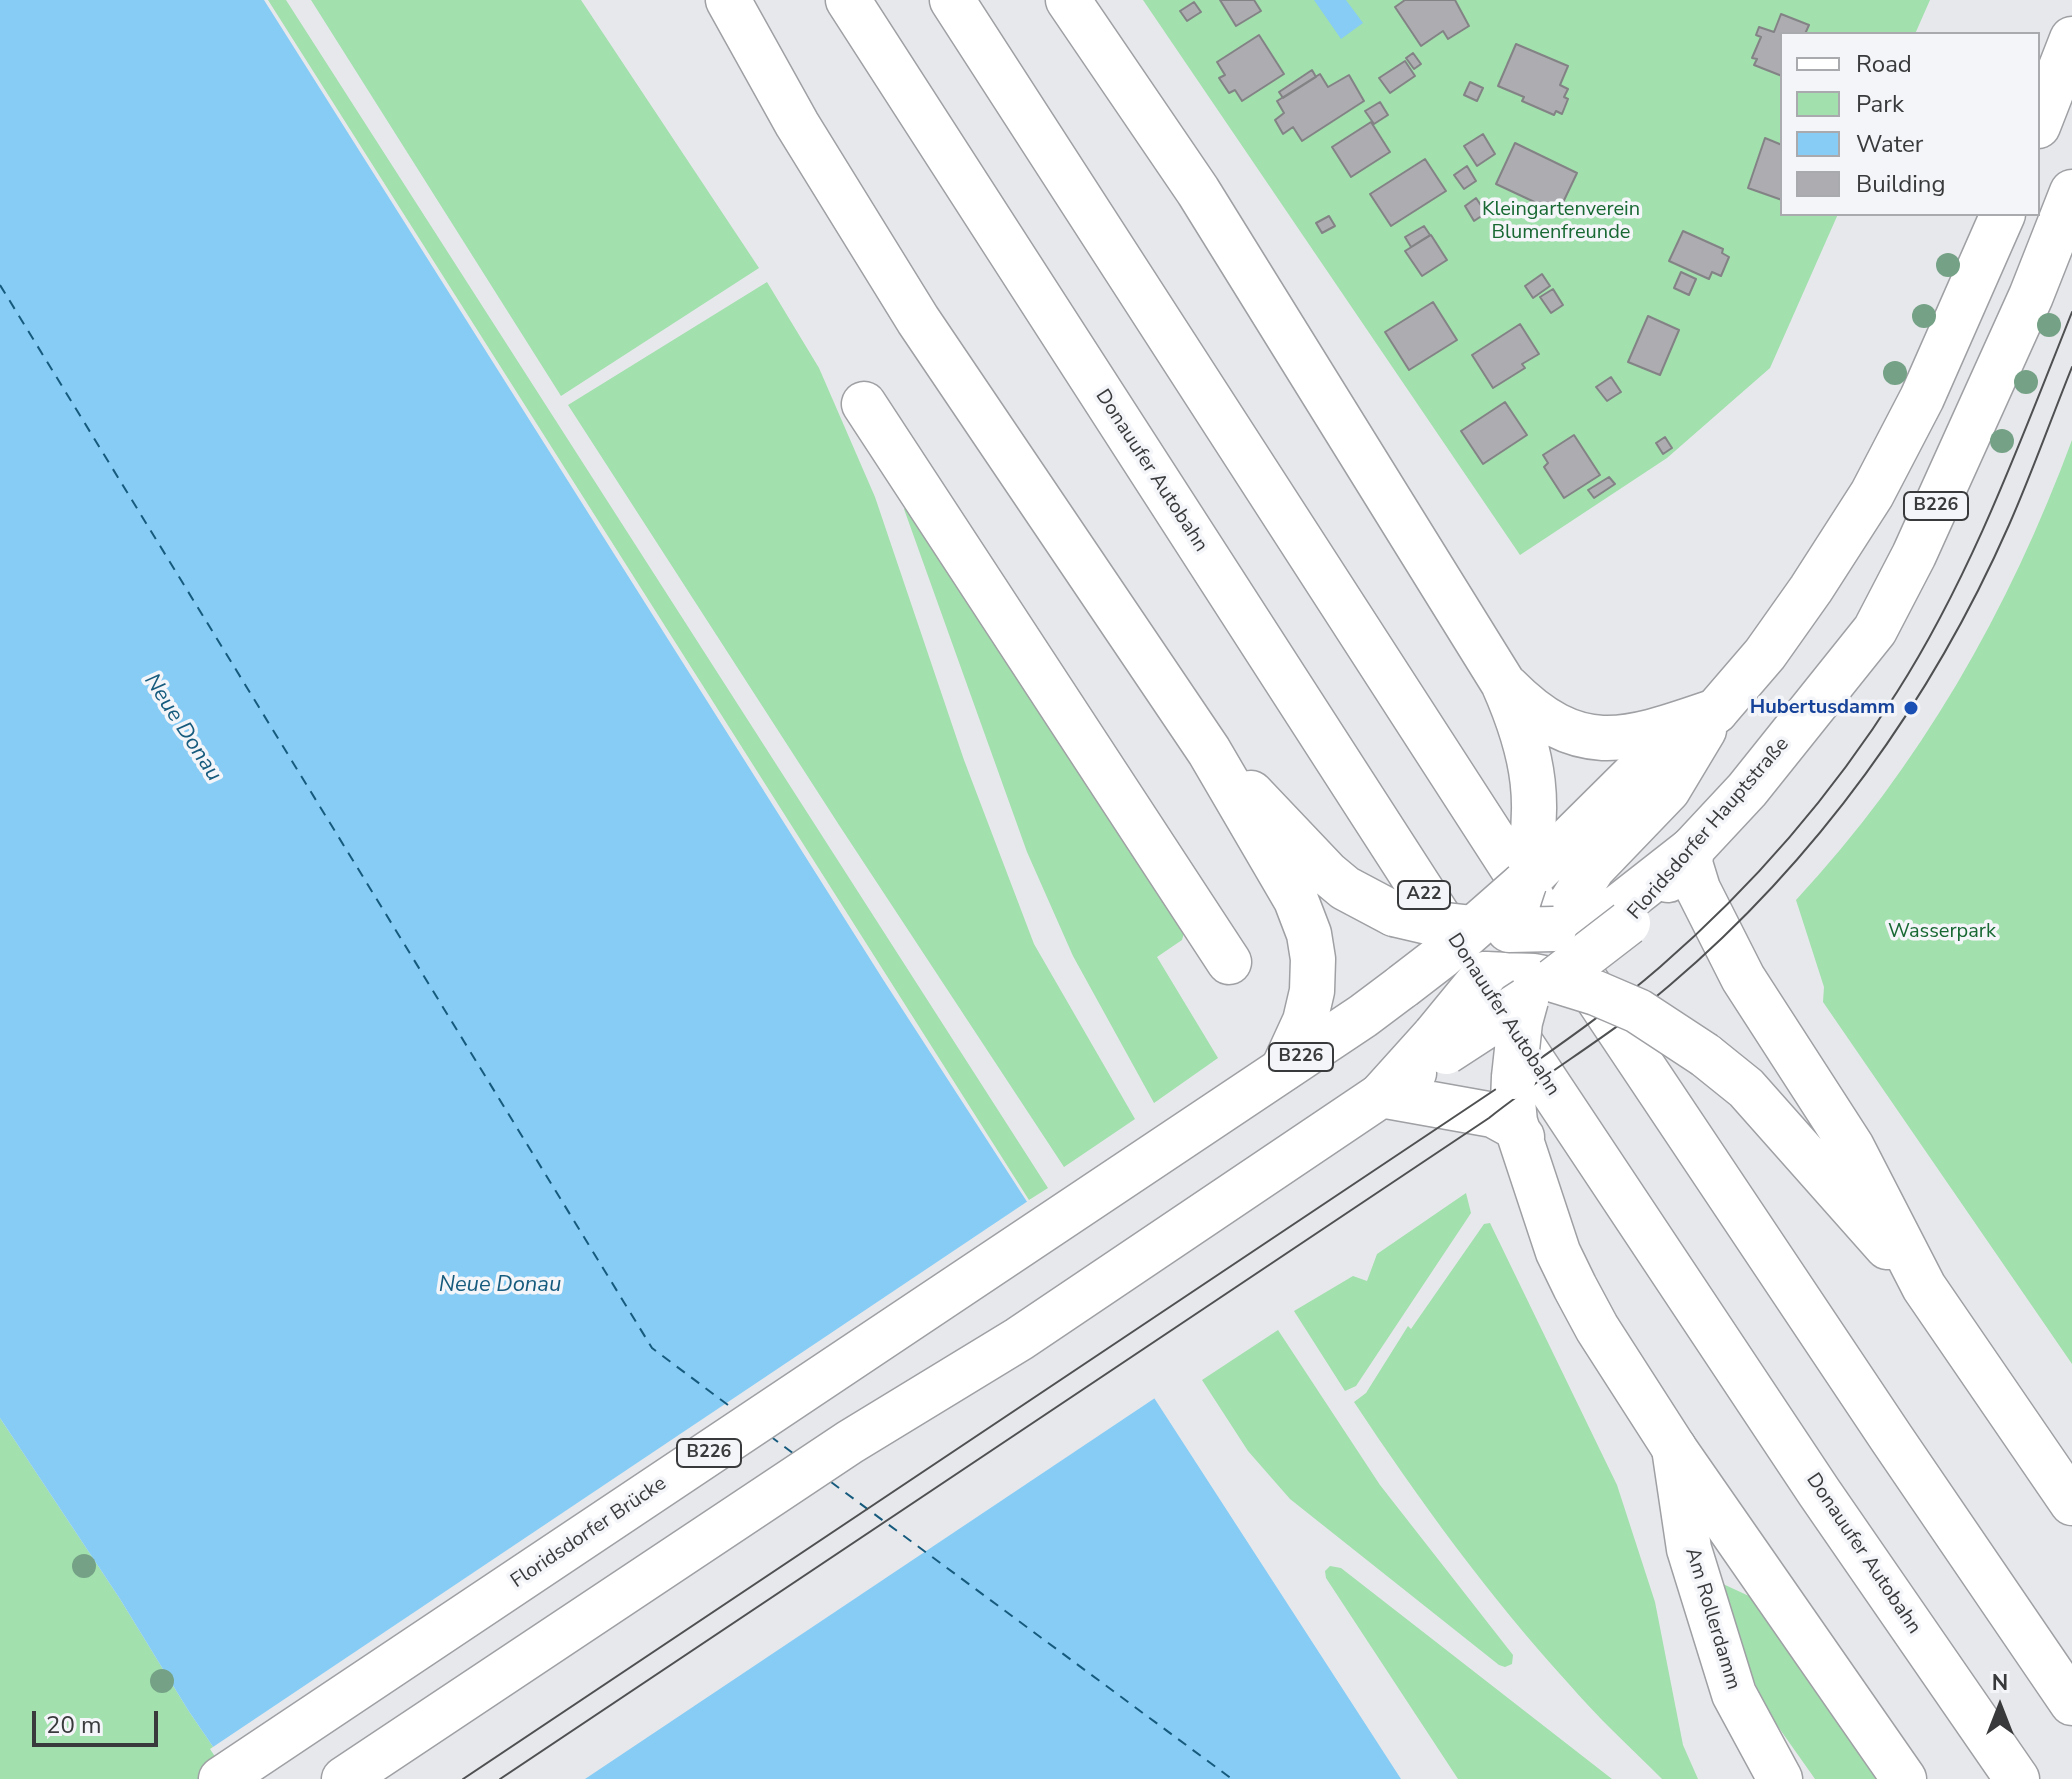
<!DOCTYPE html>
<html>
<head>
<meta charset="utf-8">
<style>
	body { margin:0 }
	#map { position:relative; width:2072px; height:1779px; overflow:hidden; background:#e7e8ec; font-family:"Nunito Sans",sans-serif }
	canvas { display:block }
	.legend { position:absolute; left:1780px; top:32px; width:260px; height:184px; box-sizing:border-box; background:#f4f5f9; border:2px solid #a9aaad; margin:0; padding:10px 14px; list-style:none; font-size:24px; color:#393a3b }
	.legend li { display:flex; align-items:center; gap:16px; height:40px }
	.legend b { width:40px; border:2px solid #a9aaad }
	.north { position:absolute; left:1960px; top:1667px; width:80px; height:80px; -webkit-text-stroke:6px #f4f5f9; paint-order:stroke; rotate:0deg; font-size:22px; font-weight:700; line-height:32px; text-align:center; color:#393a3b }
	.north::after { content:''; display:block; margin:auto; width:28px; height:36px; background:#393a3b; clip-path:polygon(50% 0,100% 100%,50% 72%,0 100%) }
	.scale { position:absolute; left:32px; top:1711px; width:126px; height:36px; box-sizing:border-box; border:4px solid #393a3b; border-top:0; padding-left:10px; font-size:24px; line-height:28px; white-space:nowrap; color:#393a3b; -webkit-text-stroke:6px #f4f5f9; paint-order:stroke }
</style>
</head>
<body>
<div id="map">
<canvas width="2072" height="1779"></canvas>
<ul class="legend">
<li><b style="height:10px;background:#fff"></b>Road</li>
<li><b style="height:22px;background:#a2e0ad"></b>Park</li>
<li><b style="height:22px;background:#87ccf5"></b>Water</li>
<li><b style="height:22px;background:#adacb0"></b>Building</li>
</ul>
<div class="north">N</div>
<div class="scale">20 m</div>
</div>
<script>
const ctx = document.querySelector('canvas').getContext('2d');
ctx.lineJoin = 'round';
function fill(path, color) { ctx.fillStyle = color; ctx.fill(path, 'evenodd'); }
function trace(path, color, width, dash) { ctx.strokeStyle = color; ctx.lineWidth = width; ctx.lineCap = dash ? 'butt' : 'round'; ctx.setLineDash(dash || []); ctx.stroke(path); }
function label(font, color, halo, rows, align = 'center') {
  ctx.font = font + ' "Nunito Sans",sans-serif'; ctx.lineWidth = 7; ctx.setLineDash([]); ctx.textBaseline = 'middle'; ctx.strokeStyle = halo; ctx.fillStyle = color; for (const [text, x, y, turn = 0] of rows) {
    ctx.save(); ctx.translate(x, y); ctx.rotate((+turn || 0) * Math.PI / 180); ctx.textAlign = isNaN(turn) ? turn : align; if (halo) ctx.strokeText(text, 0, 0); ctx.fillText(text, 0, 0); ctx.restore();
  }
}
const green = new Path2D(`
	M 268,0 L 286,0 L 1048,1188 L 1029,1200 Z
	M 311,0 L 581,0 L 759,268 L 561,396 Z
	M 1143,0 L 1930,0 L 1915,34 L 1782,34 L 1782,214 L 1838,214 L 1770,368 L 1667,458 L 1520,555 Z
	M 767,282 L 819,368 L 875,497 L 964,760 L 1034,944 L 1135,1119 L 1064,1167 L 839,825 L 568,405 Z
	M 2072,440 L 2072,1364 L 1823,1002 L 1824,987 L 1796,900 C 1920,767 2009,610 2072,440 Z
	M 913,503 L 1187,922 L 1182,940 L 1157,957 L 1218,1058 L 1154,1103 L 1073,956 L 1027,852 L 904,509 Z
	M 1466,1193 L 1471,1213 L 1356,1386 L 1345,1391 L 1294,1311 L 1353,1276 L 1367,1281 L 1377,1254 Z
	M 1490,1223 L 1617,1485 L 1655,1602 L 1683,1745 L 1698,1779 L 1662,1779 C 1630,1747 1597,1717 1568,1683 C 1489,1596 1419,1500 1354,1402 L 1366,1393 L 1408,1326 L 1411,1329 L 1484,1224 Z
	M 1278,1330 L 1380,1485 L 1513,1655 L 1512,1664 L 1505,1667 L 1499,1665 L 1290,1499 L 1248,1451 L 1202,1380 Z
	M 0,1418 L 120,1599 L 188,1710 L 235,1779 L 0,1779 Z
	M 1330,1566 L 1341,1568 L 1612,1779 L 1458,1779 L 1326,1578 L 1325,1571 Z
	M 1723,1584 L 1749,1596 L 1876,1779 L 1815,1779 L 1767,1711 L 1726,1616 Z`);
const water = new Path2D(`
	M 0,0 L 264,0 L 884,981 L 1401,1779 L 235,1779 L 188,1710 L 120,1599 L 0,1418 Z
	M 1314,0 L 1346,0 L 1363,23 L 1341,39 Z`);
const pier = new Path2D(`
	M 1031,1199 L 1158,1396 L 585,1779 L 230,1779 L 210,1749 Z`);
const ferry = new Path2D(`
	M 0,285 L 652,1348 L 736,1411
	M 770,1436 L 794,1454
	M 831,1482 L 1232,1779`);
const building = new Path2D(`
	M 1220,0 L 1254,0 L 1261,11 L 1236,26 Z
	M 1405,0 L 1455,0 L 1469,26 L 1448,39 L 1443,31 L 1421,46 L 1395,7 Z
	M 1194,2 L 1201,12 L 1187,21 L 1180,11 Z
	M 1781,14 L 1809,25 L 1805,34 L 1782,34 L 1782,76 L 1754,65 L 1757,59 L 1752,58 L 1761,37 L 1756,35 L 1759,27 L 1774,32 Z
	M 1259,35 L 1284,74 L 1242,101 L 1235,90 L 1229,93 L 1219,78 L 1225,75 L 1217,62 Z
	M 1516,44 L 1568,66 L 1560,85 L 1568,89 L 1564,97 L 1568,99 L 1562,114 L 1556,111 L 1554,115 L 1522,101 L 1524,97 L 1498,86 Z
	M 1413,53 L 1421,64 L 1414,69 L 1406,58 Z
	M 1405,61 L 1415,76 L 1390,93 L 1379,78 Z
	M 1312,70 L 1316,77 L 1283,98 L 1279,92 Z
	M 1320,74 L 1328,87 L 1349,75 L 1364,101 L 1302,141 L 1293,127 L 1283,134 L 1275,120 L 1284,113 L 1277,101 Z
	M 1470,82 L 1483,88 L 1477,101 L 1464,95 Z
	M 1380,102 L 1388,115 L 1374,124 L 1365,111 Z
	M 1371,122 L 1390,152 L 1351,177 L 1332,147 Z
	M 1483,134 L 1495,154 L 1477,166 L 1464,146 Z
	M 1765,138 L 1782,145 L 1782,200 L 1748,188 Z
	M 1515,143 L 1577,173 L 1558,213 L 1496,184 Z
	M 1425,159 L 1446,191 L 1391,226 L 1370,194 Z
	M 1467,166 L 1476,181 L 1464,189 L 1454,175 Z
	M 1476,198 L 1486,213 L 1474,221 L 1465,206 Z
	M 1329,216 L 1335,226 L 1322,233 L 1316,223 Z
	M 1424,226 L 1430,235 L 1411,247 L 1405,237 Z
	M 1683,231 L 1723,249 L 1722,253 L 1729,257 L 1721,276 L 1712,272 L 1709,279 L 1669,261 Z
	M 1431,235 L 1447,260 L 1422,276 L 1405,251 Z
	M 1681,272 L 1696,279 L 1689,295 L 1674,288 Z
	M 1542,274 L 1550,286 L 1533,298 L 1525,286 Z
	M 1553,289 L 1563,305 L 1551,313 L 1540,297 Z
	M 1433,302 L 1457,340 L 1409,370 L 1385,332 Z
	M 1648,316 L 1679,330 L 1660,375 L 1628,362 Z
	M 1520,324 L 1539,354 L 1522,364 L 1525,368 L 1493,388 L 1472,355 Z
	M 1611,377 L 1621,392 L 1607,401 L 1596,387 Z
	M 1505,402 L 1527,435 L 1483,464 L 1461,431 Z
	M 1574,435 L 1600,475 L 1564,498 L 1544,467 L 1548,463 L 1543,455 Z
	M 1665,437 L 1672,448 L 1663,454 L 1656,443 Z
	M 1609,477 L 1615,484 L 1594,498 L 1588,490 Z`);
const minor = new Path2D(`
	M 864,404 L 1229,962
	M 1674,1448 L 1689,1549 L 1734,1694 L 1780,1779`);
const major = new Path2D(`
	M 2038,126 L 2072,39
	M 1692,849 L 1690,863 L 1698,889 L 1743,978 L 1852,1147 L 1924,1287 L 2072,1503
	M 1668,880 L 1692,849 L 1747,790 L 1875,630 L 1914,555 L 2031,296 L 2072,192
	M 1524,884 L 1642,767 L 1716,711 L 1765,654 L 1811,589 L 1872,494 L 1922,398 L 2003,214
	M 1554,929 L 1593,868 L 1668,790 L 1704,730
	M 1485,974 L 1534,976 L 1554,980
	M 1705,1055 L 1746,1088 L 1887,1247
	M 1514,1077 L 1513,1102 L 1515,1122 L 1558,1252 L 1575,1287 L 1597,1328 L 1674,1448
	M 1381,1095 L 1493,1115 L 1513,1126 L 1522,1137
	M 221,1779 L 1363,1016 L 1403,986
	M 344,1779 L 850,1442 L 1019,1339 L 1414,1073`);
const highway = new Path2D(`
	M 728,0 L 797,124 L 918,320 L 1209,751 L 1296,900 L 1309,934 L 1313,959 L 1312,991 L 1305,1021 L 1283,1069
	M 848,0 L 1460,950
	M 952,0 L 1544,917
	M 1068,0 L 1198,191 L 1503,683 C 1535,755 1543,807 1524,884
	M 1507,687 C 1580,761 1628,741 1716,711
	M 1251,793 L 1327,873 L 1345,888 L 1394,914
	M 1554,929 L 1599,916 L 1618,907 L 1692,849
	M 1582,975 L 1892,1439 L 2072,1703
	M 1504,1018 L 1819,1492 L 2017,1779
	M 1381,1095 L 1435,1035
	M 1674,1448 L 1904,1779`);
const tram = new Path2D(`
	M 463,1779 L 1514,1077 C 1564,1042 1614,1007 1660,967 C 1751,888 1832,795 1897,692 C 1972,574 2020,442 2072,312
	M 500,1779 L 1489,1118 C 1548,1071 1613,1034 1670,985 C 1816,861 1932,700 2009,525 C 2032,473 2051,419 2072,367`);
const majorBridge = new Path2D(`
	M 1554,980 L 1596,993 L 1638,1011 L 1705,1055
	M 1554,980 L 1628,923
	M 1403,986 L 1442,956 L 1524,884
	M 1446,1052 L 1526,1000
	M 1514,1077 L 1520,1022 L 1526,1000`);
const highwayBridge = new Path2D(`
	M 1524,884 L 1509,930 L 1554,929
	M 1394,914 L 1437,924 L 1473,928
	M 1435,1035 L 1485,974`);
const trees = [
	[1948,265],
	[1924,316],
	[2049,325],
	[1895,373],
	[2026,382],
	[2002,441],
	[84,1566],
	[162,1681]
];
const markers = [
	[1911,708,8,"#1a4fb4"]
];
const shields = [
	[1936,506,64],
	[1424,895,52],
	[1301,1057,64],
	[709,1453,64]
];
const shieldNames = [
	["B226",1936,506],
	["A22",1424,895],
	["B226",1301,1057],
	["B226",709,1453]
];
const parkNames = [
	["Kleingartenverein",1561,210],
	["Blumenfreunde",1561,233],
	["Wasserpark",1942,932]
];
const streetNames = [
	["Donauufer Autobahn",1151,471,57],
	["Floridsdorfer Hauptstraße",1709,829,-49],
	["Donauufer Autobahn",1503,1015,57],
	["Floridsdorfer Brücke",589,1533,-34],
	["Donauufer Autobahn",1863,1554,56],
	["Am Rollerdamm",1712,1619,73]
];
const transitNames = [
	["Hubertusdamm",1895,708]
];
const waterNames = [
	["Neue Donau",182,728,57],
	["Neue Donau",500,1286]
];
fill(green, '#a2e0ad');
fill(water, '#87ccf5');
fill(pier, '#e7e8ec');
trace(ferry, '#165b7d', 2, [10, 8]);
fill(building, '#adacb0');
trace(building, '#838386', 2);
trace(minor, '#9fa0a4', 47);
trace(major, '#9fa0a4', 47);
trace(highway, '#9fa0a4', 47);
trace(minor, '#fff', 44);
trace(major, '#fff', 44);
trace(highway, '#fff', 44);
trace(tram, '#4f5051', 2);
trace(majorBridge, '#9fa0a4', 47, []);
trace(highwayBridge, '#9fa0a4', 47, []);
trace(majorBridge, '#fff', 44);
trace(highwayBridge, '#fff', 44);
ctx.fillStyle = '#75a286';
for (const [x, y] of trees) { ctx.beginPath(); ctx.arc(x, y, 12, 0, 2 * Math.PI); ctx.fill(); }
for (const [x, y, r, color] of markers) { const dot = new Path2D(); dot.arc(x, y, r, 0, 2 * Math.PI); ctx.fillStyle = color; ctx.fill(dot); trace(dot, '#f4f5f9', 3); }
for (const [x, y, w] of shields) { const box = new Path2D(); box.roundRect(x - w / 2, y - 14, w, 28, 6); ctx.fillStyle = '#f4f5f9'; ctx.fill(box); trace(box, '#393a3b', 2); }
label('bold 18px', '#393a3b', null, shieldNames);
label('20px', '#176832', '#f4f5f9', parkNames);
label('20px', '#393a3b', '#f4f5f9', streetNames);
label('bold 20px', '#164399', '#f4f5f9', transitNames, 'right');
label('italic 22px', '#165b7d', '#f4f5f9', waterNames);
</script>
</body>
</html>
